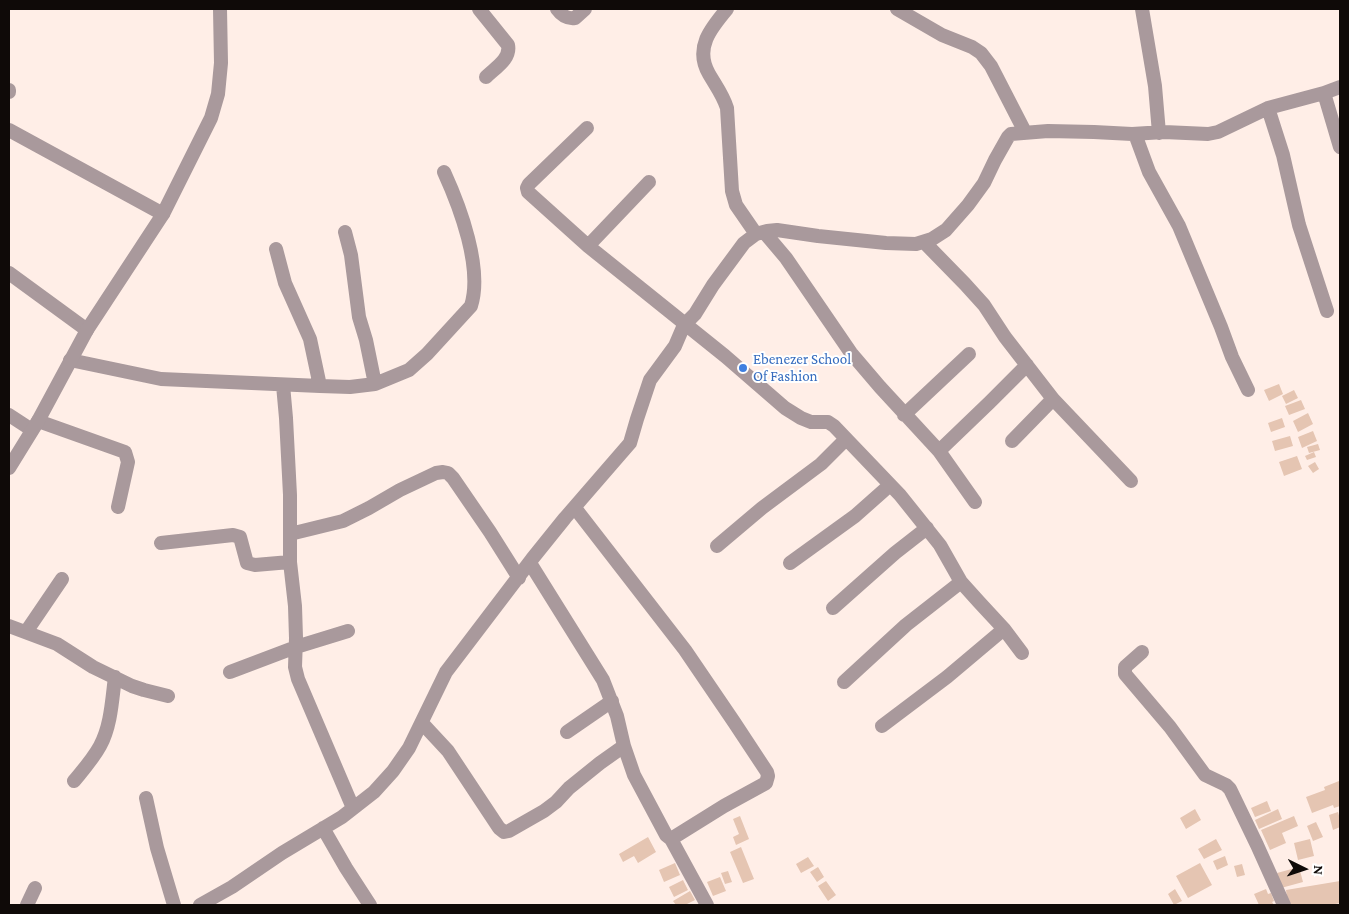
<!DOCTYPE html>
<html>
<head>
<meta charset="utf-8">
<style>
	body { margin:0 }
	#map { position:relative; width:1349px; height:914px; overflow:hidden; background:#ffeee7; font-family:"Crimson Pro",serif }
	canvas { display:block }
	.frame { position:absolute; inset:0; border:10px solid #0f0a08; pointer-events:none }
	.north { position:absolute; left:1279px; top:844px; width:50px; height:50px; -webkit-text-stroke:4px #fff; paint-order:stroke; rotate:94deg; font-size:14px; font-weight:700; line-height:20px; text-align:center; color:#0f0a08 }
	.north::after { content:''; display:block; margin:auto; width:18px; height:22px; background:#0f0a08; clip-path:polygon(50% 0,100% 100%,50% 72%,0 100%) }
</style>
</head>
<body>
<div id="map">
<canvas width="1349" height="914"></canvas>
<div class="frame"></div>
<div class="north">N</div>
</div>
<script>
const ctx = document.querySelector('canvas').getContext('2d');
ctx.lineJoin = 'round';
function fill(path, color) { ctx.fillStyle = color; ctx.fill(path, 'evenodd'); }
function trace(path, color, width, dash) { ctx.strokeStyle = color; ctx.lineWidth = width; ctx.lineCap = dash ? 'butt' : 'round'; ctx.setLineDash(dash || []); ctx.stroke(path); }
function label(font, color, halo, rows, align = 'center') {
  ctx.font = font + ' "Crimson Pro",serif'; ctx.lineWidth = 4; ctx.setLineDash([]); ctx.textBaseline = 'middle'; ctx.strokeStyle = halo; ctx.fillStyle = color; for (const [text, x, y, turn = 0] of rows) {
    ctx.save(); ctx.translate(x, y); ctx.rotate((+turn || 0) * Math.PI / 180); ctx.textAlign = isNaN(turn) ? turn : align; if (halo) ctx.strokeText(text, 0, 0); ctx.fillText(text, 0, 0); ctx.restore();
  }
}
const building = new Path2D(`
	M 1279,384 L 1283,394 L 1269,401 L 1264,390 Z
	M 1294,390 L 1298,398 L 1286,404 L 1282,396 Z
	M 1301,400 L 1305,409 L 1289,415 L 1285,406 Z
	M 1308,413 L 1313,424 L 1298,432 L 1293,421 Z
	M 1282,418 L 1285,427 L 1271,432 L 1268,423 Z
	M 1313,431 L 1317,441 L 1302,448 L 1298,437 Z
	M 1290,436 L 1293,446 L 1275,451 L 1272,441 Z
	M 1318,444 L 1320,450 L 1309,453 L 1307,447 Z
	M 1314,452 L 1316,457 L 1307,460 L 1305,456 Z
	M 1297,456 L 1302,469 L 1284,476 L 1279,462 Z
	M 1315,462 L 1319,469 L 1313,473 L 1308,466 Z
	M 1339,781 L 1340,785 L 1340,806 L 1334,808 L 1333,805 L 1312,813 L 1306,797 L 1325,790 L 1324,787 Z
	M 1267,801 L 1271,811 L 1255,817 L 1251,808 Z
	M 1195,809 L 1201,820 L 1186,829 L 1180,818 Z
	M 1278,809 L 1282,819 L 1259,829 L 1255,820 Z
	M 1338,812 L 1340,819 L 1340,827 L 1333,830 L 1329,815 Z
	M 740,816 L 749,839 L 736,845 L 733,837 L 739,834 L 733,819 Z
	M 1294,816 L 1298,826 L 1282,833 L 1286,843 L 1270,850 L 1261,830 Z
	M 1316,822 L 1323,837 L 1313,841 L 1307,826 Z
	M 648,837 L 656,852 L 638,863 L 634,856 L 623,862 L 619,854 Z
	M 1216,839 L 1222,850 L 1204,859 L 1198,849 Z
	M 1310,839 L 1314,856 L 1298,860 L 1294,843 Z
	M 741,847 L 754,879 L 743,883 L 730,852 Z
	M 1225,856 L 1228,865 L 1217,870 L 1213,861 Z
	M 808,857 L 814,866 L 801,873 L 796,864 Z
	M 675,863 L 680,875 L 664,882 L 659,870 Z
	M 1200,863 L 1212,885 L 1188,898 L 1176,876 Z
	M 1242,864 L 1245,875 L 1237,877 L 1234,866 Z
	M 818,867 L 824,877 L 817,882 L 810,872 Z
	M 1299,867 L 1303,882 L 1281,888 L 1277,873 Z
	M 728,871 L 732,882 L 725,884 L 721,873 Z
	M 720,877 L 726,891 L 713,896 L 707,882 Z
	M 683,880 L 688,890 L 674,897 L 669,887 Z
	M 826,881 L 836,895 L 828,901 L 818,886 Z
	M 1340,881 L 1340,903 L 1331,905 L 1288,905 L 1286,890 Z
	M 1175,889 L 1182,901 L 1174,905 L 1168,894 Z
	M 1266,889 L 1268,894 L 1271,893 L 1274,901 L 1272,902 L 1274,905 L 1259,905 L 1254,894 Z
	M 690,891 L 695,900 L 685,905 L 676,905 L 673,901 Z`);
const minor = new Path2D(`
	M 479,9 L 508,45 C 511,59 495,68 486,77
	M 557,9 C 562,16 567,19 575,18 L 585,9
	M 727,9 C 711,28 694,48 709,74 C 716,86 723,95 727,108 L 732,191 L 736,205 L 756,234
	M 897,9 L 942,35 L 972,47 L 981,53 L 991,66 L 1025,132
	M 1142,9 L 1155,86 L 1159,133
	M 9,92 L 9,90
	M 1324,93 L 1340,147
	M 1268,108 L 1283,155 L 1299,225 L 1327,311
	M 587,128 L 529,184 L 527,188 L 528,192 L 588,246 L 725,356 L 785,408 L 801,418 L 811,422 L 828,422 L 834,426 L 900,495 L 940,545 L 961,582 L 979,602 L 1004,629 L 1022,653
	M 9,130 L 163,214
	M 1135,134 L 1149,172 L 1179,226 L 1221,327 L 1232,357 L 1248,390
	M 345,232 L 351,255 L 359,317 L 366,340 L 375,384
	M 764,232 L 786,258 L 851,353 L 880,387 L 939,451 L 975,502
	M 924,242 L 965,284 L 984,305 L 1005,337 L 1053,399 L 1131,481
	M 588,246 L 649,182
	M 276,249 L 285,283 L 310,339 L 320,386
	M 9,273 L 87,330
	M 70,360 L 161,379 L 320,386 L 350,387 L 375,384 L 409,370 L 427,354 L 471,306 C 483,268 460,207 444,172
	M 283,385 L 286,418 L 290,495 L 290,562 L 295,606 L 296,638 L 295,667 L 298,679 L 353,808
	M 9,415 L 32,430
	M 904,415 L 969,354
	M 38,421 L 125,452 L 128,462 L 118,507
	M 1012,441 L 1053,399
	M 939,451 L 990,402 L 1027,365
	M 575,508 L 685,650 L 734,722 L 767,772 L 768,776 L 766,783 L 724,806 L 671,839
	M 290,534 L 343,521 L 369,508 L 400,490 L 436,473 L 443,472 L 448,473 L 453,478 L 490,532 L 519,578
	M 161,543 L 233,535 L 240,537 L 247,563 L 255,565 L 290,562
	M 717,546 L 762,508 L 821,464 L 846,439
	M 530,563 L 603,680 L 617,716 L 624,746 L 634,775 L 666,835 L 671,839 L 707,905
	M 790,563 L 855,516 L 890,485
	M 833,608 L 895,553 L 927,528
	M 9,626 L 57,644 L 93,667 L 132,686 L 144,690 L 168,696
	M 26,632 L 62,579
	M 1142,652 L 1125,667 L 1125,674 L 1170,727 L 1205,775 L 1226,785 L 1230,789 L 1257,845 L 1284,905
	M 230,672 L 296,647 L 348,631
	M 844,682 L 906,625 L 961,582
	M 422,723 L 448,751 L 499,828 L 504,832 L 509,831 L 544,811 L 556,802 L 569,788 L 600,763 L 624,746
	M 882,726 L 947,677 L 1004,629
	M 567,732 L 612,701
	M 74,781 C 83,770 93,759 100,746 C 111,726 112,700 115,677
	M 146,798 L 157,848 L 174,905
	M 323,828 L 346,868 L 370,905
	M 27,905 L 35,888
	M 200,905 L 232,887 L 282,853 L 342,817 L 374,792 L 393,771 L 409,748 L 446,672 L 532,559 L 565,518 L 630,443 L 637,419 L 650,380 L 675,346 L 684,325 L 695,314 L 713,285 L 744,243 L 756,234 L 767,231 L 777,230 L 818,236 L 886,243 L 916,244 L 932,239 L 946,230 L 968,205 L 984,183 L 995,160 L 1008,137 L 1011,134 L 1048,131 L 1094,132 L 1132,134 L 1164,132 L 1208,134 L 1218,132 L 1268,108 L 1324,93 L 1340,87`);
const tertiary = new Path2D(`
	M 9,468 L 38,421 L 87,330 L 163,214 L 211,118 L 218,94 L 221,63 L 220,9`);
const markers = [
	[743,368,5,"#3f7fe0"]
];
const shopNames = [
	["Ebenezer School",753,359],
	["Of Fashion",753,376]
];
fill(building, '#e5c5b2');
trace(minor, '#a9999c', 14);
trace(tertiary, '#a9999c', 14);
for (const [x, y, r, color] of markers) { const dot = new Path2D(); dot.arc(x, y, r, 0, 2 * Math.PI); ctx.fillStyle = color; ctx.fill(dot); trace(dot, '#fff', 2); }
label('15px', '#366cbe', '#fff', shopNames, 'left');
</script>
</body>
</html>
